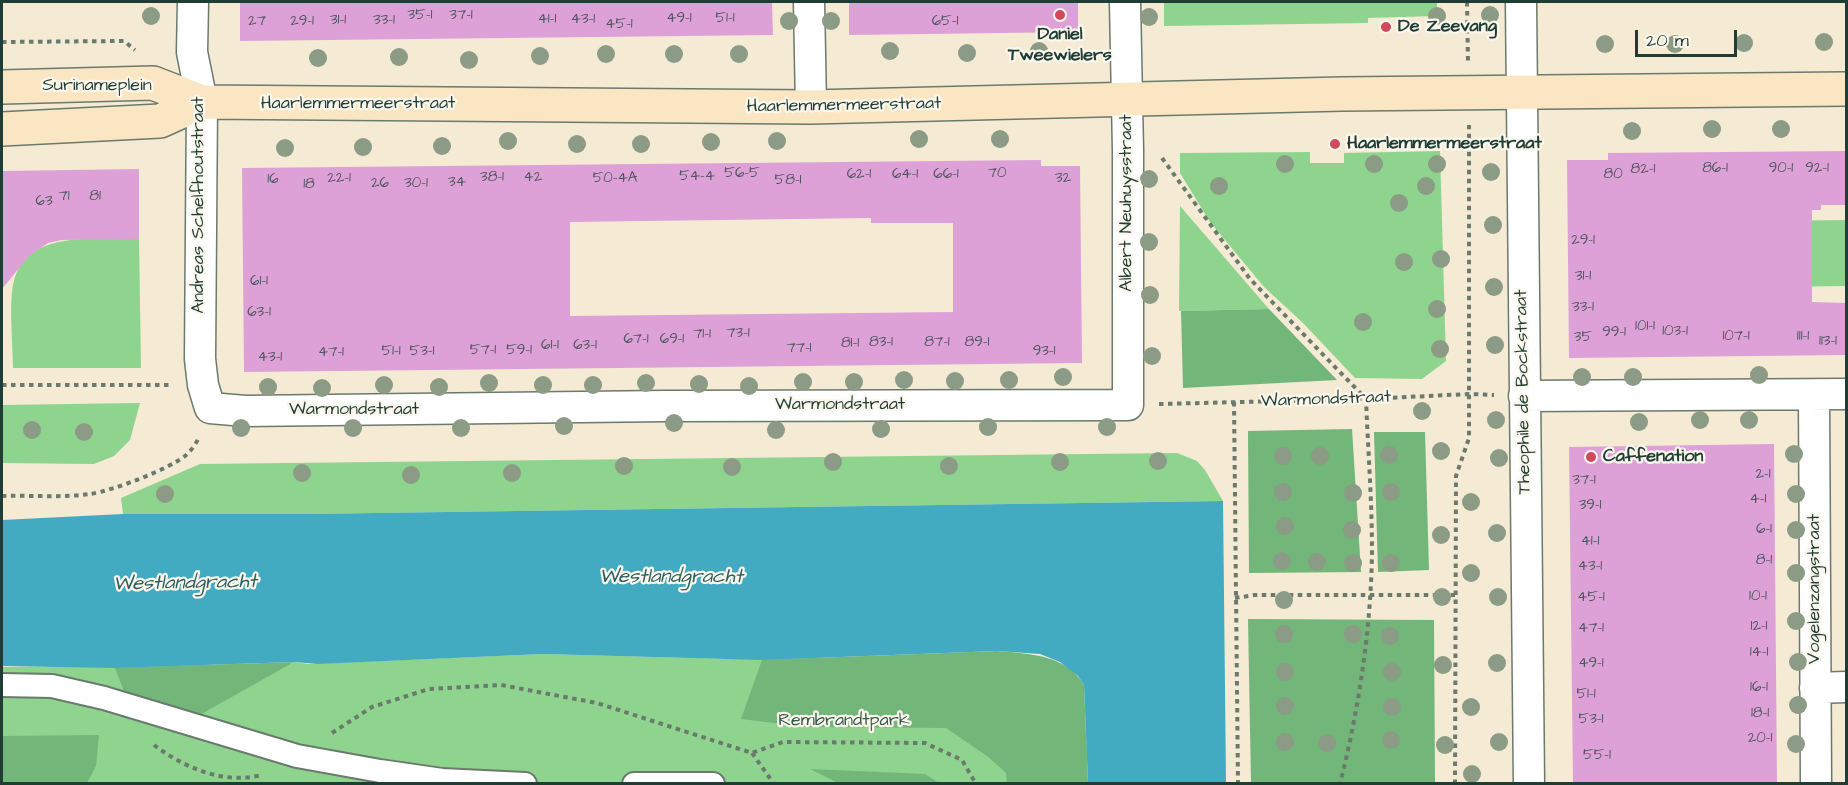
<!DOCTYPE html>
<html>
<head>
<meta charset="utf-8">
<style>
	body { margin:0 }
	#map { position:relative; width:1848px; height:785px; overflow:hidden; background:#f5ead3; font-family:"Architects Daughter",sans-serif }
	canvas { display:block }
	.frame { position:absolute; inset:0; border:3px solid #1f3d34; pointer-events:none }
	.scale { position:absolute; left:1635px; top:30px; width:102px; height:27px; box-sizing:border-box; border:3px solid #1f3d34; border-top:0; padding-left:8px; font-size:18px; line-height:21px; white-space:nowrap; color:#1f3d34; -webkit-text-stroke:4px #fbf7ec; paint-order:stroke }
</style>
</head>
<body>
<div id="map">
<canvas width="1848" height="785"></canvas>
<div class="frame"></div>
<div class="scale">20 m</div>
</div>
<script>
const ctx = document.querySelector('canvas').getContext('2d');
ctx.lineJoin = 'round';
function fill(path, color) { ctx.fillStyle = color; ctx.fill(path, 'evenodd'); }
function trace(path, color, width, dash) { ctx.strokeStyle = color; ctx.lineWidth = width; ctx.lineCap = dash ? 'butt' : 'round'; ctx.setLineDash(dash || []); ctx.stroke(path); }
function label(font, color, halo, rows, align = 'center') {
  ctx.font = font + ' "Architects Daughter",sans-serif'; ctx.lineWidth = 4.5; ctx.setLineDash([]); ctx.textBaseline = 'middle'; ctx.strokeStyle = halo; ctx.fillStyle = color; for (const [text, x, y, turn = 0] of rows) {
    ctx.save(); ctx.translate(x, y); ctx.rotate((+turn || 0) * Math.PI / 180); ctx.textAlign = isNaN(turn) ? turn : align; if (halo) ctx.strokeText(text, 0, 0); ctx.fillText(text, 0, 0); ctx.restore();
  }
}
const green = new Path2D(`
	M 1164,2 L 1437,2 L 1437,16 L 1368,18 L 1368,23 L 1164,26 Z
	M 1440,151 L 1446,361 L 1422,379 L 1355,378 L 1303,323 L 1264,287 L 1210,222 L 1180,173 L 1180,153 L 1310,152 L 1310,163 L 1344,163 L 1344,153 Z
	M 1180,206 L 1269,309 L 1179,311 Z
	M 1846,220 L 1846,286 L 1633,289 L 1633,223 Z
	M 139,239 L 141,368 L 13,368 C 13,345 9,307 13,285 C 24,228 96,240 139,239 Z
	M 140,403 L 130,440 L 114,456 L 94,464 L 2,463 L 2,405 Z
	M 1177,453 L 1197,461 L 1205,470 L 1223,501 L 305,514 L 123,514 L 121,498 L 200,464 Z
	M 543,654 L 729,659 L 1004,656 L 1087,744 L 1087,783 L 2,783 L 2,667 L 291,664 L 294,662 L 309,664 Z`);
const forest = new Path2D(`
	M 1269,309 L 1337,380 L 1183,388 L 1181,311 Z
	M 1352,429 L 1361,572 L 1249,573 L 1248,431 Z
	M 1374,432 L 1425,432 L 1429,570 L 1378,572 Z
	M 1248,619 L 1434,620 L 1435,783 L 1251,783 Z
	M 997,651 C 1029,654 1066,654 1084,685 L 1088,783 L 1007,783 L 1006,773 L 987,756 L 946,728 L 807,727 L 741,719 L 762,660 Z
	M 294,662 L 196,717 L 127,699 L 115,668 Z
	M 99,735 L 96,766 L 87,783 L 2,783 L 2,736 Z
	M 810,769 L 925,774 L 939,783 L 838,783 Z`);
const water = new Path2D(`
	M 1223,501 L 1226,783 L 1088,783 L 1084,685 L 1078,676 L 1060,662 L 1040,654 L 997,651 L 762,660 L 543,654 L 318,664 L 294,662 L 115,668 L 2,666 L 2,520 L 123,514 L 305,514 Z`);
const building = new Path2D(`
	M 240,2 L 772,2 L 773,35 L 240,41 Z
	M 849,2 L 1078,2 L 1078,32 L 849,35 Z
	M 1846,151 L 1846,205 L 1821,205 L 1821,210 L 1812,210 L 1812,302 L 1846,303 L 1846,355 L 1569,358 L 1567,160 L 1608,160 L 1608,153 Z
	M 1041,160 L 1041,166 L 1080,166 L 1082,363 L 244,372 L 242,168 ZM 871,218 L 871,223 L 953,223 L 953,312 L 570,316 L 570,222 Z
	M 139,169 L 139,239 L 62,240 L 48,243 L 29,256 L 2,289 L 2,171 Z
	M 1774,444 L 1777,783 L 1573,783 L 1569,447 Z`);
const path = new Path2D(`
	M 1467,2 L 1468,61
	M 2,42 L 124,41 L 135,50
	M 1162,158 L 1250,279 L 1366,399 C 1368,450 1372,501 1372,551 C 1371,629 1359,708 1340,784
	M 2,385 L 172,385
	M 1234,402 L 1238,784
	M 1159,404 L 1366,399 L 1469,394 L 1494,395
	M 2,496 C 30,495 62,498 90,494 C 112,491 169,469 185,456 C 191,451 196,444 199,437
	M 1235,598 L 1255,595 L 1455,595
	M 332,733 L 372,707 L 429,689 L 501,685 L 597,703 L 752,753 L 783,742 L 925,743 L 962,760 L 976,784
	M 154,745 C 183,767 224,785 261,775
	M 752,753 L 774,784
	M 1455,784 L 1456,476 L 1469,438 L 1469,125`);
const pedestrian = new Path2D(`
	M 2,685 L 52,686 L 104,698 L 297,756 L 380,771 L 442,780 L 525,784
	M 634,784 L 713,784`);
const minor = new Path2D(`
	M 193,2 L 192,52 L 202,102 L 200,359 L 203,385 L 210,408 L 245,411 L 666,406 L 1128,405 L 1128,151 L 1125,2
	M 809,2 L 811,107
	M 1521,2 L 1529,784
	M 1814,395 L 1816,784
	M 1524,396 L 1846,394
	M 1815,688 L 1846,687`);
const secondary = new Path2D(`
	M 2,87 L 153,83 L 202,102 L 811,107 L 1342,94 L 1846,89
	M 2,129 L 160,121 L 202,102`);
const trees = [
	[1490,15],
	[151,16],
	[1437,16],
	[1149,17],
	[789,21],
	[831,21],
	[1824,42],
	[1744,43],
	[1605,44],
	[1675,44],
	[890,51],
	[1039,51],
	[967,53],
	[606,54],
	[674,54],
	[739,54],
	[540,56],
	[399,57],
	[318,58],
	[469,60],
	[1712,129],
	[1781,129],
	[1632,131],
	[919,139],
	[1000,139],
	[508,141],
	[777,141],
	[711,142],
	[577,144],
	[641,144],
	[442,146],
	[363,147],
	[285,148],
	[1285,164],
	[1374,164],
	[1437,164],
	[1491,172],
	[1149,179],
	[1219,186],
	[1426,186],
	[1399,203],
	[1493,225],
	[1149,242],
	[1441,259],
	[1404,262],
	[1494,287],
	[1150,295],
	[1437,309],
	[1363,322],
	[1495,345],
	[1440,349],
	[1152,356],
	[1759,375],
	[1063,377],
	[1582,377],
	[1633,377],
	[904,380],
	[1009,380],
	[955,381],
	[803,382],
	[854,382],
	[489,383],
	[646,383],
	[699,384],
	[384,385],
	[543,385],
	[593,385],
	[749,386],
	[268,387],
	[439,387],
	[322,388],
	[1422,411],
	[1496,420],
	[1700,420],
	[1749,420],
	[1639,422],
	[674,423],
	[564,426],
	[988,427],
	[1107,427],
	[241,428],
	[353,428],
	[461,428],
	[881,429],
	[32,430],
	[776,430],
	[84,432],
	[1441,451],
	[1794,454],
	[1389,455],
	[1283,456],
	[1320,456],
	[1499,458],
	[1158,461],
	[833,462],
	[1060,462],
	[624,466],
	[949,466],
	[732,467],
	[302,473],
	[512,473],
	[411,475],
	[1283,492],
	[1391,492],
	[1353,493],
	[165,494],
	[1796,494],
	[1471,502],
	[1285,526],
	[1352,530],
	[1796,530],
	[1497,533],
	[1441,535],
	[1282,561],
	[1317,562],
	[1353,563],
	[1391,563],
	[1471,573],
	[1796,573],
	[1442,597],
	[1498,597],
	[1284,600],
	[1796,621],
	[1284,634],
	[1353,634],
	[1390,636],
	[1798,662],
	[1497,663],
	[1443,665],
	[1285,672],
	[1392,672],
	[1798,705],
	[1285,706],
	[1392,707],
	[1471,707],
	[1391,740],
	[1285,742],
	[1499,742],
	[1327,743],
	[1796,744],
	[1445,745],
	[1472,774]
];
const markers = [
	[1060,15,6,"#d1495b"],
	[1386,27,6,"#d1495b"],
	[1335,144,6,"#d1495b"],
	[1591,457,6,"#d1495b"]
];
const numberNames = [
	["35-1",420,16],
	["37-1",461,16],
	["49-1",679,19],
	["51-1",725,19],
	["41-1",547,20],
	["43-1",583,20],
	["31-1",338,21],
	["33-1",384,21],
	["27",257,22],
	["29-1",302,22],
	["65-1",945,22],
	["45-1",619,25],
	["86-1",1715,169],
	["90-1",1781,169],
	["92-1",1817,169],
	["82-1",1643,170],
	["56-5",742,174],
	["70",997,174],
	["62-1",859,175],
	["64-1",905,175],
	["66-1",946,175],
	["80",1613,175],
	["54-4",697,177],
	["38-1",492,178],
	["42",533,178],
	["22-1",339,179],
	["50-4A",615,179],
	["32",1063,179],
	["16",273,180],
	["58-1",788,181],
	["34",457,183],
	["26",380,184],
	["30-1",416,184],
	["18",309,185],
	["71",64,197],
	["81",95,197],
	["63",44,202],
	["29-1",1583,241],
	["31-1",1583,277],
	["61-1",259,282],
	["33-1",1583,308],
	["63-1",259,313],
	["101-1",1645,327],
	["103-1",1675,332],
	["99-1",1614,333],
	["73-1",738,334],
	["71-1",702,335],
	["107-1",1736,337],
	["111-1",1803,337],
	["35",1583,338],
	["67-1",636,340],
	["69-1",672,340],
	["113-1",1828,342],
	["83-1",881,343],
	["87-1",937,343],
	["89-1",977,343],
	["81-1",850,344],
	["61-1",550,346],
	["63-1",585,346],
	["77-1",799,349],
	["57-1",483,351],
	["59-1",519,351],
	["51-1",391,352],
	["53-1",422,352],
	["93-1",1044,352],
	["47-1",331,353],
	["43-1",270,358],
	["2-1",1763,475],
	["37-1",1584,481],
	["4-1",1758,500],
	["39-1",1590,506],
	["6-1",1764,530],
	["41-1",1590,542],
	["8-1",1764,561],
	["43-1",1590,567],
	["10-1",1758,597],
	["45-1",1591,598],
	["12-1",1759,627],
	["47-1",1591,629],
	["14-1",1759,653],
	["49-1",1591,664],
	["16-1",1759,688],
	["51-1",1586,695],
	["18-1",1760,714],
	["53-1",1591,720],
	["20-1",1760,739],
	["55-1",1597,756]
];
const poiNames = [
	["De Zeevang",1398,27],
	["Daniel",1060,35,"center"],
	["Tweewielers",1060,56,"center"],
	["Haarlemmermeerstraat",1347,144],
	["Caffenation",1603,457]
];
const streetNames = [
	["Surinameplein",97,86],
	["Haarlemmermeerstraat",358,104],
	["Haarlemmermeerstraat",844,106,-1],
	["Albert Neuhuysstraat",1127,203,-90],
	["Andreas Schelfhoutstraat",199,205,-90],
	["Theophile de Bockstraat",1524,392,-91],
	["Warmondstraat",1326,400,-2],
	["Warmondstraat",840,405],
	["Warmondstraat",354,410],
	["Vogelenzangstraat",1815,589,-90]
];
const parkNames = [
	["Rembrandtpark",844,721]
];
const waterNames = [
	["Westlandgracht",671,578],
	["Westlandgracht",185,584,-1]
];
fill(green, '#8ed48e');
fill(forest, '#72b679');
fill(water, '#42abc1');
fill(building, '#dda1d8');
trace(pedestrian, '#6a7a6c', 26);
trace(minor, '#6a7a6c', 33);
trace(secondary, '#6a7a6c', 36);
trace(path, '#6a7a6c', 4, [4.5, 4.5]);
trace(pedestrian, '#fff', 22);
trace(minor, '#fff', 30);
trace(secondary, '#fbe6c4', 33);
ctx.fillStyle = '#8b9b85';
for (const [x, y] of trees) { ctx.beginPath(); ctx.arc(x, y, 9, 0, 2 * Math.PI); ctx.fill(); }
for (const [x, y, r, color] of markers) { const dot = new Path2D(); dot.arc(x, y, r, 0, 2 * Math.PI); ctx.fillStyle = color; ctx.fill(dot); trace(dot, '#fbf7ec', 2); }
label('15px', '#4e565d', null, numberNames);
label('bold 18px', '#1f3d34', '#fbf7ec', poiNames, 'left');
label('18px', '#1f3d34', '#fbf7ec', streetNames);
label('18px', '#355b46', '#fbf7ec', parkNames);
label('italic 20px', '#2a5e5e', '#fbf7ec', waterNames);
</script>
</body>
</html>
